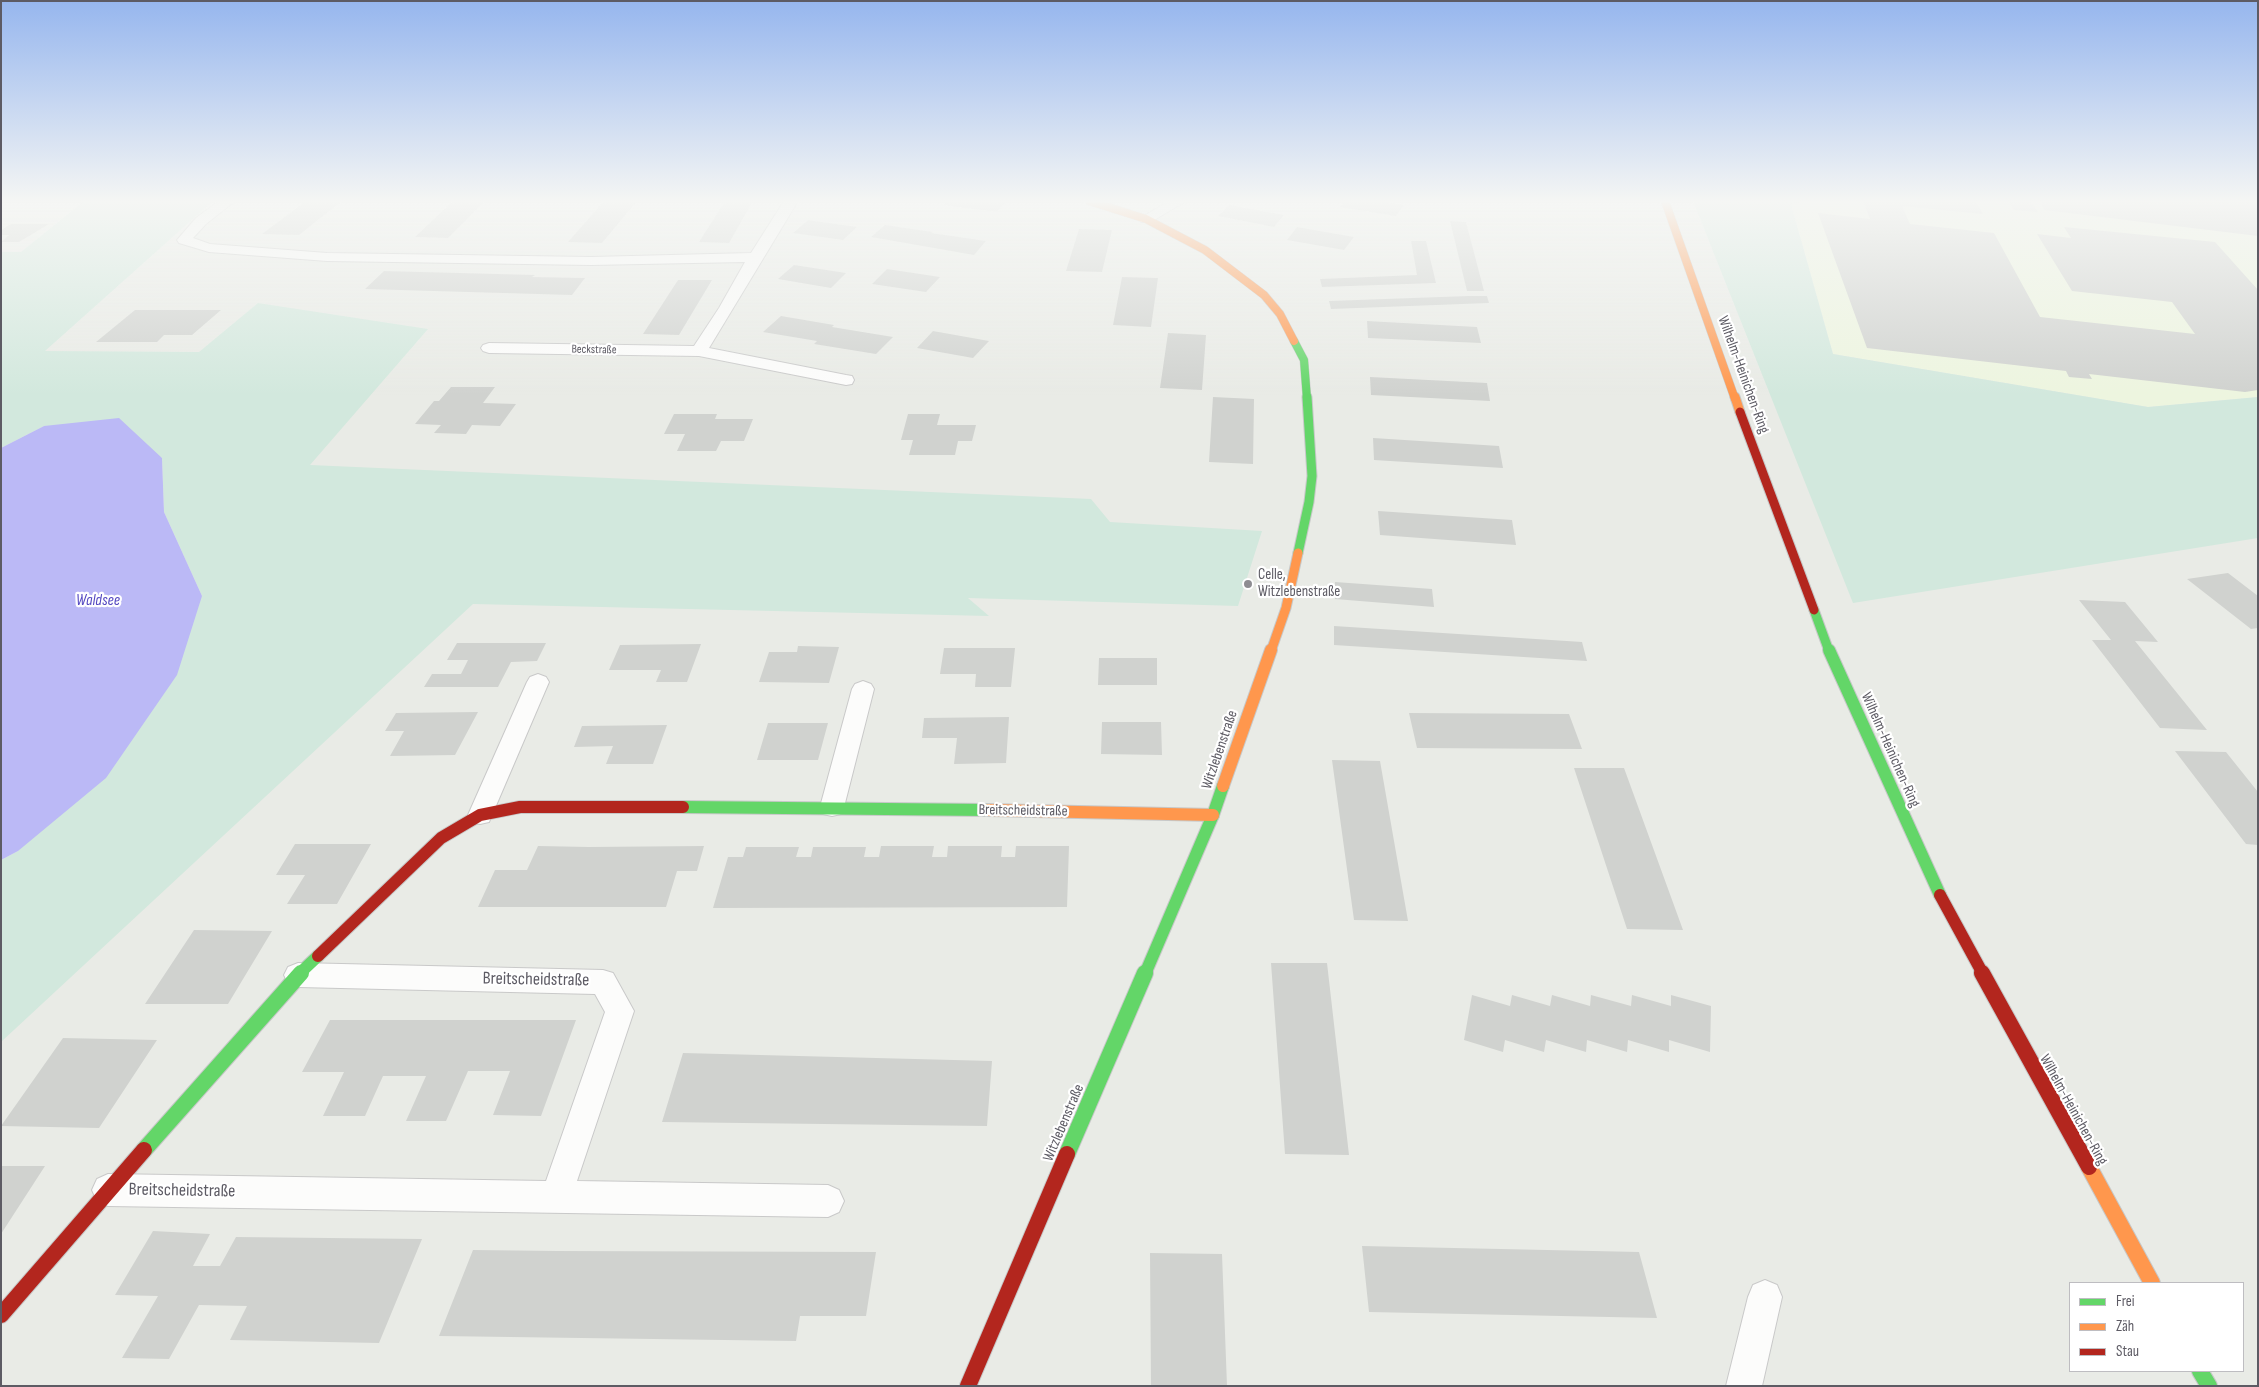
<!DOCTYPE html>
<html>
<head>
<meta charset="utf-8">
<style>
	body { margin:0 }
	#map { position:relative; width:2259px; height:1387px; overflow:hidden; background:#e9ebe6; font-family:"Sofia Sans Condensed",sans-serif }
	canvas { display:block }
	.frame { position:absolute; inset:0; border:2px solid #5d5b64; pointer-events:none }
	.legend { position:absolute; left:2069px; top:1282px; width:175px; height:90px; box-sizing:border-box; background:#fff; border:1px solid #bebdc1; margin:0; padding:6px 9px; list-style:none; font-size:15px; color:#5d5b64 }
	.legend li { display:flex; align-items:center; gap:10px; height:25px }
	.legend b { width:25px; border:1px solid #bebdc1 }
</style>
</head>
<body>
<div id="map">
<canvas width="2259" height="1387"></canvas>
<div class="frame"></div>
<ul class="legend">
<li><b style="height:6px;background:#63d668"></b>Frei</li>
<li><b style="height:6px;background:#ff974d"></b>Zäh</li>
<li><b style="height:6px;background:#b3261e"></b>Stau</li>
</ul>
</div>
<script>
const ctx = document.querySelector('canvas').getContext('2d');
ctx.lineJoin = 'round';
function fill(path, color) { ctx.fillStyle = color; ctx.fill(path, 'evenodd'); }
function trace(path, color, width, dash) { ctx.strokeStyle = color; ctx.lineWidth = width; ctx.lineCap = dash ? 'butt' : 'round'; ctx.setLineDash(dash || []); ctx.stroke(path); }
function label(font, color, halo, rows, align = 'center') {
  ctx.font = font + ' "Sofia Sans Condensed",sans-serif'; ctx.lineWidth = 4.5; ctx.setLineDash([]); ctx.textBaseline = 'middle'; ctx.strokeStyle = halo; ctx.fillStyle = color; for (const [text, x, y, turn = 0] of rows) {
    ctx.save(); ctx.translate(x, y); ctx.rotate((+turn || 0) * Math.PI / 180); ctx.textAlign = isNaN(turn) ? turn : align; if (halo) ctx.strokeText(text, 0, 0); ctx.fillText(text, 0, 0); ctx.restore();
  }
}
const commercial = new Path2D(`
	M 1803,201 L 2258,201 L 2258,397 L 2148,407 L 1833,354 L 1791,204 Z`);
const green = new Path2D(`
	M 84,201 L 213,201 L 45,351 L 199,352 L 258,303 L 428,329 L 310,465 L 1091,499 L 1110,522 L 1262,531 L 1238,606 L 968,598 L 989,616 L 473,604 L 1,1042 L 1,860 L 18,851 L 202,596 L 164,512 L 162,458 L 44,426 L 1,448 L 1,252 L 21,252 Z
	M 1693,201 L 1803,201 L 1791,204 L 1833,354 L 2148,407 L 2258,397 L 2258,538 L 1853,603 Z`);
const water = new Path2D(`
	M 119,418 L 162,458 L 164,512 L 202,596 L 177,675 L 106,778 L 18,851 L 1,860 L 1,448 L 44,426 Z`);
const building = new Path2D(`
	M 306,201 L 342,201 L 299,235 L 262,234 Z
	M 453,201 L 485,201 L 448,238 L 415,237 Z
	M 604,201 L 637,201 L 602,243 L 568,242 Z
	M 725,201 L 753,201 L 729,243 L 699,242 Z
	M 943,201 L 1007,201 L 997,212 L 944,205 L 946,203 Z
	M 1345,201 L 1383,201 L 1404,205 L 1396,216 L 1340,207 Z
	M 1863,201 L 1976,202 L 1983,214 L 1902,206 L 1910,224 L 1994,233 L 2040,317 L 2195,334 L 2172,302 L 2072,291 L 2037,234 L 2071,238 L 2064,227 L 2215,242 L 2258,290 L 2258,390 L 2245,392 L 2089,374 L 2092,379 L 2069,377 L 2066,371 L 1867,348 L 1818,213 L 1870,219 Z
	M 2008,201 L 2030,201 L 2038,212 L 2014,210 Z
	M 2040,201 L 2258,201 L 2258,236 L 2044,210 Z
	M 1229,205 L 1284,215 L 1274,227 L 1218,216 Z
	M 808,220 L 857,227 L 843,240 L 793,233 Z
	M 1450,221 L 1466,222 L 1484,291 L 1467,291 Z
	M 11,224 L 49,224 L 19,242 L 1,242 L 9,235 L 1,235 L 1,230 Z
	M 885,225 L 933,232 L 931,233 L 986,241 L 974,255 L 871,237 Z
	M 1297,227 L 1354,237 L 1344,250 L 1287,240 Z
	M 1079,229 L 1112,230 L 1102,272 L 1066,271 Z
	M 1411,241 L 1426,241 L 1436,283 L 1322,287 L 1320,279 L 1417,275 Z
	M 794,265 L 846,273 L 831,288 L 778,279 Z
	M 887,269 L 940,277 L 926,292 L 872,284 Z
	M 384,271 L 535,275 L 532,277 L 585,278 L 572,295 L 365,289 Z
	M 1122,277 L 1158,278 L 1151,327 L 1113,325 Z
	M 678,280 L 712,280 L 679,335 L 643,334 Z
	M 1468,296 L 1487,296 L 1489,303 L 1331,309 L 1329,301 Z
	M 135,310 L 221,310 L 192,335 L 164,335 L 157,342 L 96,342 Z
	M 781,316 L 834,325 L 832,327 L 893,337 L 876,354 L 814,344 L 817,341 L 763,332 Z
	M 1367,321 L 1477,327 L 1481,343 L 1368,338 Z
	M 933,331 L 989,341 L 973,358 L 917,348 Z
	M 1168,333 L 1206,335 L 1202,390 L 1160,388 Z
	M 1370,377 L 1487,383 L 1490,401 L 1371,395 Z
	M 451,387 L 495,387 L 483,403 L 516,404 L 500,426 L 472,425 L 466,434 L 434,433 L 441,425 L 415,424 L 434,401 L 439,401 Z
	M 1213,397 L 1254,399 L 1253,464 L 1209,462 Z
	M 674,414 L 717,414 L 715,419 L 753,419 L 744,441 L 721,441 L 716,451 L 677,451 L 685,434 L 664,434 Z
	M 908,414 L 940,414 L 937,425 L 976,425 L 972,441 L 958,441 L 955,455 L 909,455 L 913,440 L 901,440 Z
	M 1373,438 L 1499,446 L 1503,468 L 1374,460 Z
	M 1378,511 L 1512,520 L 1516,545 L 1380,535 Z
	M 2228,573 L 2258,596 L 2258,628 L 2251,629 L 2187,579 Z
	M 1335,582 L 1432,589 L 1434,607 L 1335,599 Z
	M 2079,600 L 2125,602 L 2158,642 L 2135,641 L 2207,730 L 2160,728 L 2092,640 L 2111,640 Z
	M 1334,626 L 1582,642 L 1587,661 L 1334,645 Z
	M 457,643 L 546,643 L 537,661 L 511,662 L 498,687 L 424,687 L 432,674 L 461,674 L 468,660 L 447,660 Z
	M 701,644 L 687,682 L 656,682 L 661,670 L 609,670 L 620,645 Z
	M 798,646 L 839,647 L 829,683 L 759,682 L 769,652 L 797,652 Z
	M 944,648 L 1015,648 L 1011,687 L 975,687 L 976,674 L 940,674 Z
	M 1099,658 L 1157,658 L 1157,685 L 1098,685 Z
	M 478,712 L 455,755 L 390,756 L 404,731 L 385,731 L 396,713 Z
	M 1409,713 L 1569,714 L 1582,749 L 1417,748 Z
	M 1009,717 L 1006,763 L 954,764 L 957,738 L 922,738 L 924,718 Z
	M 1102,722 L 1161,722 L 1162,755 L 1101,754 Z
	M 768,723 L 828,723 L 818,760 L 757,760 Z
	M 667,725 L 653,764 L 606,764 L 613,746 L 574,747 L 582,726 Z
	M 2175,751 L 2226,752 L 2258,792 L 2258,845 L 2246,844 Z
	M 1332,760 L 1380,761 L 1408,921 L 1354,920 Z
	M 1574,768 L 1624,768 L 1683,930 L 1627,929 Z
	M 295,844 L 371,844 L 337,904 L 287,904 L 305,875 L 276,875 Z
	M 538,846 L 589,847 L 704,846 L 697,871 L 677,871 L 666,907 L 478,907 L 495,870 L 527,870 Z
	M 881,846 L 934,846 L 932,857 L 947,857 L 948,846 L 1002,846 L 1001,857 L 1015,857 L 1016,846 L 1069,846 L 1067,907 L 713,908 L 728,857 L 743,857 L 746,847 L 799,847 L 796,857 L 811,857 L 813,847 L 866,847 L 864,857 L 879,857 Z
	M 194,930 L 272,931 L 228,1004 L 145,1004 Z
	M 1271,963 L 1327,963 L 1349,1155 L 1285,1154 Z
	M 1472,995 L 1510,1006 L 1512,995 L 1550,1006 L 1552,995 L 1590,1006 L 1591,995 L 1631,1006 L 1632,995 L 1671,1006 L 1671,995 L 1711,1006 L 1710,1052 L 1669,1040 L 1669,1052 L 1628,1040 L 1627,1052 L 1587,1040 L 1586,1052 L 1546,1040 L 1544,1052 L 1505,1040 L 1503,1052 L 1464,1040 Z
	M 330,1020 L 576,1020 L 541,1116 L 493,1115 L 510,1071 L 468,1071 L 446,1121 L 406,1121 L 426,1076 L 383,1076 L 365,1116 L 323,1116 L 344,1072 L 302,1072 Z
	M 63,1038 L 157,1040 L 99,1128 L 1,1126 Z
	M 683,1053 L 992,1061 L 987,1126 L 662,1122 Z
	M 1,1166 L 45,1166 L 1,1234 Z
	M 153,1231 L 210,1234 L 193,1266 L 220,1266 L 236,1237 L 422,1239 L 379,1343 L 230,1340 L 247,1306 L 199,1305 L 169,1359 L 122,1358 L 158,1296 L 115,1295 Z
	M 1362,1246 L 1639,1252 L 1657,1318 L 1369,1312 Z
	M 473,1250 L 557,1251 L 876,1252 L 866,1316 L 800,1316 L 796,1341 L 439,1336 Z
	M 1150,1253 L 1222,1254 L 1227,1386 L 1151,1386 Z`);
const street = new Path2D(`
	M 219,201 L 235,201 L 206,224 L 193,238 L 210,244 L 327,253 L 591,257 L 751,253 L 784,201 L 798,201 L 709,348 L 846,375 L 852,376 L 854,380 L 852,384 L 846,385 L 699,356 L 489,353 L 483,351 L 481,348 L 483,345 L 489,343 L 694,346 L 719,308 L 745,262 L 591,265 L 327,261 L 209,252 L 179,243 L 177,240 L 196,218 Z
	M 1169,201 L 1186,201 L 1151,222 L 1141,222 L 1139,219 Z
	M 538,674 L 546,677 L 549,682 L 489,822 L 480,824 L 471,822 L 468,815 L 527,682 L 530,677 Z
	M 863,681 L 871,684 L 874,689 L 844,807 L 841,814 L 832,816 L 823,814 L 820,807 L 852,689 L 855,684 Z
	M 298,963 L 603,970 L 613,973 L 634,1011 L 577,1181 L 828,1185 L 839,1190 L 844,1201 L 839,1212 L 828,1217 L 108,1206 L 97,1201 L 92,1190 L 97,1179 L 108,1174 L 546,1181 L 605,1012 L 595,994 L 298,987 L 288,983 L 284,975 L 288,967 Z
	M 1765,1280 L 1777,1285 L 1782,1297 L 1762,1386 L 1726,1386 L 1748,1297 L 1753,1285 Z`);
const fastFar3 = new Path2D(`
	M 1294,341 L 1304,360 L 1307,399`);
const fastFar2 = new Path2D(`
	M 1298,553 L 1309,502 L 1312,476 L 1307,397
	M 1814,610 L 1829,651`);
const fastFar1 = new Path2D(`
	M 1829,650 L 1940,895
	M 683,807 L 988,810
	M 299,974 L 318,956
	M 1145,974 L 1213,815 L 1223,786`);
const fast = new Path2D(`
	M 144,1150 L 301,973
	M 1067,1154 L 1145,973
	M 2200,1371 L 2209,1386`);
const slowFar3 = new Path2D(`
	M 1089,201 L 1146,219 L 1205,250 L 1264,295 L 1280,314 L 1294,341
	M 1665,201 L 1735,399`);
const slowFar2 = new Path2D(`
	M 1735,397 L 1740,412
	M 1271,651 L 1286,608 L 1298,553`);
const slowFar1 = new Path2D(`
	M 1223,786 L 1271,650
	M 988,810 L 1213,815`);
const slow = new Path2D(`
	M 2089,1167 L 2152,1283`);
const jamFar2 = new Path2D(`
	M 1740,412 L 1814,610`);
const jamFar1 = new Path2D(`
	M 1940,895 L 1983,974
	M 318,956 L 441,838 L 480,815 L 520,807 L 683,807`);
const jam = new Path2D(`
	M 1982,973 L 2089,1167
	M 1,1315 L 144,1150
	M 968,1386 L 1067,1154`);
const markers = [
	[1248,584,5,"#8e8d92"]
];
const farStreetnames = [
	["Beckstraße",594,350,1]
];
const streetNames = [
	["Wilhelm-Heinichen-Ring",1743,375,70],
	["Witzlebenstraße",1220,750,-71],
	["Wilhelm-Heinichen-Ring",1890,750,66],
	["Breitscheidstraße",1023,811,1],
	["Wilhelm-Heinichen-Ring",2073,1110,61],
	["Witzlebenstraße",1064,1123,-67]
];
const poiNames = [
	["Celle,",1258,575],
	["Witzlebenstraße",1258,592]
];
const waterNames = [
	["Waldsee",98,601]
];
const nearStreetnames = [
	["Breitscheidstraße",536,980,1],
	["Breitscheidstraße",182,1191,1]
];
fill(commercial, '#edf5df');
fill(green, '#d2e8dd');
fill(water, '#bbb9f6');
fill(building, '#d0d2cf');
trace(street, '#c9c9c9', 2);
trace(fastFar3, '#c7c8c8', 9);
trace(fastFar2, '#c7c8c8', 11);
trace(fastFar1, '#c7c8c8', 14);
trace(fast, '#c7c8c8', 18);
trace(slowFar3, '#c7c8c8', 9);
trace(slowFar2, '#c7c8c8', 11);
trace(slowFar1, '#c7c8c8', 14);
trace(slow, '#c7c8c8', 18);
trace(jamFar2, '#c7c8c8', 11);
trace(jamFar1, '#c7c8c8', 14);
trace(jam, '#c7c8c8', 18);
fill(street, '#fcfcfb');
trace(fastFar3, '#63d668', 8);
trace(fastFar2, '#63d668', 9);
trace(fastFar1, '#63d668', 12);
trace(fast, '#63d668', 16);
trace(slowFar3, '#ff974d', 8);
trace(slowFar2, '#ff974d', 9);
trace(slowFar1, '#ff974d', 12);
trace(slow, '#ff974d', 16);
trace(jamFar2, '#b3261e', 9);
trace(jamFar1, '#b3261e', 12);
trace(jam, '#b3261e', 16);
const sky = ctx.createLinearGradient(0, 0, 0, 395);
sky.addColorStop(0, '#96b6ee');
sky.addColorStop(0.51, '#f5f6f4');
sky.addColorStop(1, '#f5f6f400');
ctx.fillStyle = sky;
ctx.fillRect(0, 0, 2259, 395);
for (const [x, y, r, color] of markers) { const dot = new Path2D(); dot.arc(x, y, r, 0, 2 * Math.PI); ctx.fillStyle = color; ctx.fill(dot); trace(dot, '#fff', 2); }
label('12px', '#5d5b64', '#fff', farStreetnames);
label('15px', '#5d5b64', '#fff', streetNames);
label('15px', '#5d5b64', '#fff', poiNames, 'left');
label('italic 16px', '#5347c0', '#fff', waterNames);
label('18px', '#5d5b64', '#fff', nearStreetnames);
</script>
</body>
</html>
